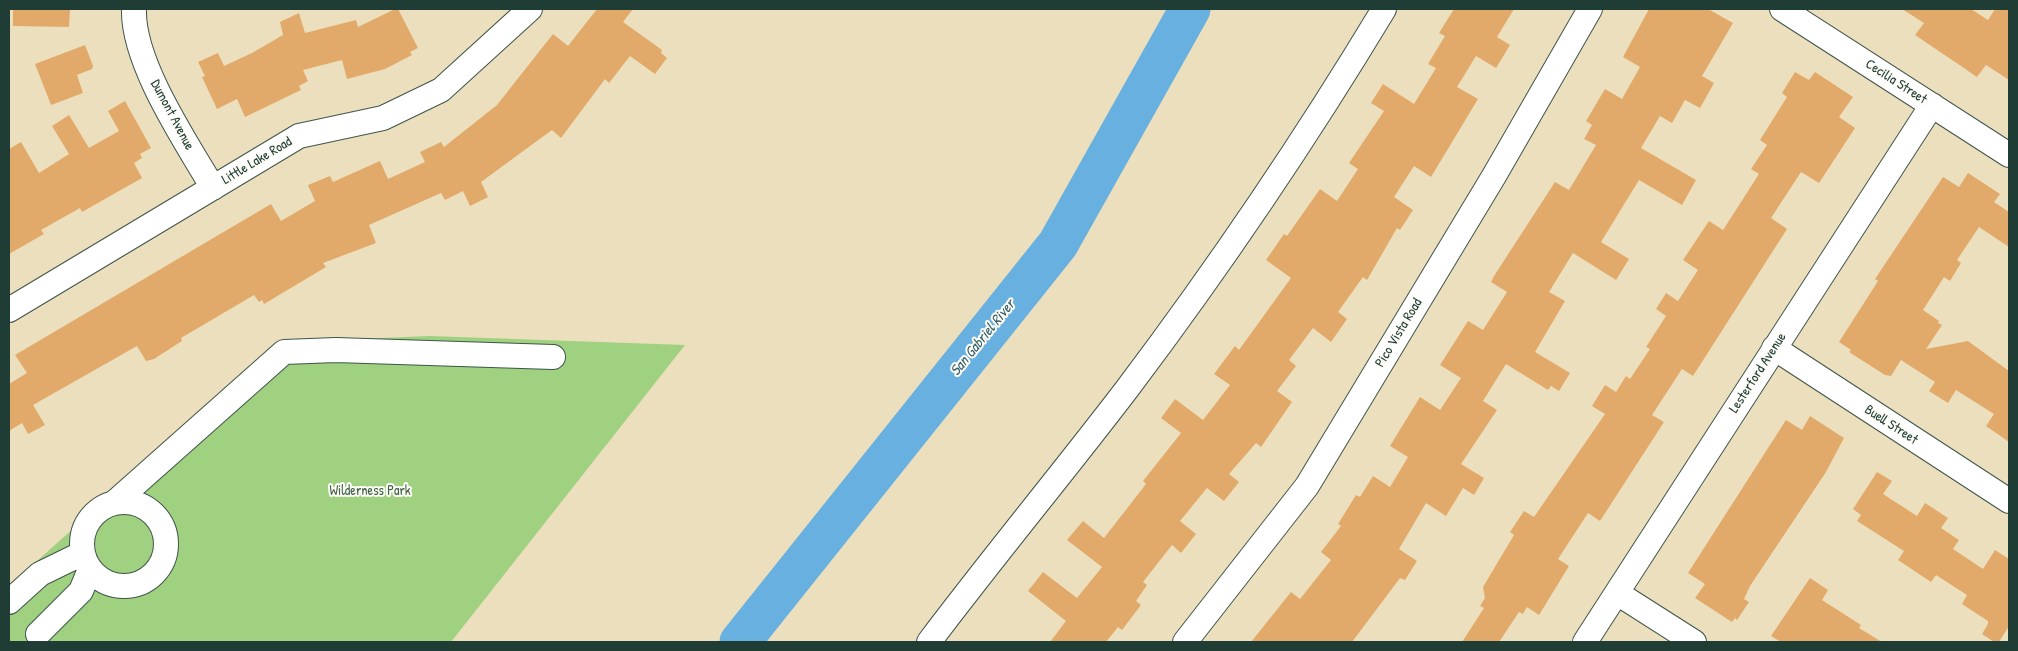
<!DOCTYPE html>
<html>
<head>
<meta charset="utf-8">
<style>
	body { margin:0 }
	#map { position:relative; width:2018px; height:651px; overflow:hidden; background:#ecdfbd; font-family:"Patrick Hand",sans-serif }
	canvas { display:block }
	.frame { position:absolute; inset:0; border:10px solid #1f3d34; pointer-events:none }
</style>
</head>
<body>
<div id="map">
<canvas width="2018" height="651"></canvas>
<div class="frame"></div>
</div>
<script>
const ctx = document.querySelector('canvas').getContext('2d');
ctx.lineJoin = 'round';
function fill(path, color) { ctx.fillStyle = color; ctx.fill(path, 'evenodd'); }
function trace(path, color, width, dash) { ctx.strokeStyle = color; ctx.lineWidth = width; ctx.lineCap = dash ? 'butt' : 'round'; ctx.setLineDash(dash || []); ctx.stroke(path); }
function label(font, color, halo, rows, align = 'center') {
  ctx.font = font + ' "Patrick Hand",sans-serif'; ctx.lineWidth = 4; ctx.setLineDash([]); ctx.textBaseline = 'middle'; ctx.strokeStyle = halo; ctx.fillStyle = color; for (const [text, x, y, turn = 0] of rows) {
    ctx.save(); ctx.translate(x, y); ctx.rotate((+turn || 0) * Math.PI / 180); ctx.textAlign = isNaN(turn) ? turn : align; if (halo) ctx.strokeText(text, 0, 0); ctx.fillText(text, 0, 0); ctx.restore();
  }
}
const green = new Path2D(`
	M 430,336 L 685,345 L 451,642 L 9,642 L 9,586 L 282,342 Z`);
const river = new Path2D(`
	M 740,642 L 1058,244 L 1190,9`);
const building = new Path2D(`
	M 13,9 L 70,9 L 69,27 L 13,26 Z
	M 395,9 L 398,9 L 418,48 L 410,52 L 412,55 L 385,69 L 347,79 L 342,60 L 303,70 L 308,81 L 299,86 L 301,90 L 245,117 L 237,99 L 217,109 L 202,77 L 205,76 L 198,62 L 218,53 L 224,66 L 252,53 L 283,35 L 280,22 L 299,13 L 305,33 L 356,20 L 358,27 Z
	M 597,9 L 633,9 L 623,22 L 662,50 L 661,53 L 667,58 L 655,74 L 630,56 L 609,83 L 605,79 L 561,138 L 552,130 L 481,182 L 488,197 L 470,206 L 463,191 L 445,200 L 441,193 L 369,225 L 376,243 L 323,263 L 326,267 L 264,304 L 262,300 L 259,302 L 254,295 L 181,338 L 182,341 L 154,359 L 146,361 L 137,346 L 33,405 L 45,425 L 28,434 L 22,423 L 9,431 L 9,384 L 27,373 L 15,355 L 271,204 L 281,221 L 315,201 L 308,185 L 330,176 L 333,182 L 380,161 L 388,179 L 425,162 L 420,152 L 441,142 L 444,147 L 497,105 L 553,34 L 568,46 Z
	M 1454,9 L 1514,9 L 1497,37 L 1510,45 L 1496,68 L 1476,56 L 1457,87 L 1478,99 L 1431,177 L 1414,166 L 1394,197 L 1413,210 L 1400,230 L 1397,228 L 1367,280 L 1363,277 L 1338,312 L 1347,319 L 1331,342 L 1313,328 L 1289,360 L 1296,366 L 1277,391 L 1292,402 L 1261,447 L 1256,443 L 1229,474 L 1239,482 L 1224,501 L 1207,488 L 1180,521 L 1196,534 L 1181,553 L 1172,545 L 1143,582 L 1147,585 L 1136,601 L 1141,605 L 1122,630 L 1118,627 L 1106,642 L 1050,642 L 1066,621 L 1028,591 L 1043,572 L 1077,598 L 1102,567 L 1067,540 L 1083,521 L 1104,538 L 1146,484 L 1143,481 L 1181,433 L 1161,418 L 1175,399 L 1203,420 L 1230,385 L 1214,374 L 1235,346 L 1239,350 L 1291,278 L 1266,260 L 1284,234 L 1287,236 L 1320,189 L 1337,201 L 1358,169 L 1349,163 L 1384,111 L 1371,103 L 1383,84 L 1414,104 L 1436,68 L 1428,64 L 1445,36 L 1439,33 Z
	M 1649,9 L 1708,9 L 1733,23 L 1702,76 L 1714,83 L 1700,108 L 1685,100 L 1672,123 L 1660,116 L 1641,148 L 1696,180 L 1682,205 L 1639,180 L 1601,242 L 1629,259 L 1616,280 L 1573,253 L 1549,292 L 1565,301 L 1535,352 L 1570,373 L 1559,391 L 1551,386 L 1548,390 L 1506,364 L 1483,401 L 1497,410 L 1461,464 L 1484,478 L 1474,495 L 1463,488 L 1446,516 L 1426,503 L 1399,549 L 1417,561 L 1405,580 L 1400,578 L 1352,642 L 1251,642 L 1291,592 L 1300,599 L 1331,560 L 1321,552 L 1341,526 L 1338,524 L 1356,495 L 1360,497 L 1373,476 L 1390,487 L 1408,457 L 1390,446 L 1420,397 L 1440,410 L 1461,378 L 1440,365 L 1468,321 L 1483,330 L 1507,292 L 1491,282 L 1494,276 L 1555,182 L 1569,190 L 1596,145 L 1584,139 L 1592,125 L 1586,121 L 1605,89 L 1622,99 L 1640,67 L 1623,57 Z
	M 1902,9 L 1971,9 L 1988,20 L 1995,9 L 2009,9 L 2009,80 L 1986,65 L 1977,77 L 1958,64 L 1915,35 L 1924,23 Z
	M 85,45 L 93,66 L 92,69 L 77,75 L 83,93 L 51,105 L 35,64 Z
	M 1795,72 L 1809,80 L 1815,72 L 1853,97 L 1839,117 L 1855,128 L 1819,183 L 1801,172 L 1771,218 L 1787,229 L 1693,376 L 1682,369 L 1652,415 L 1664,422 L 1600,521 L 1588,513 L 1558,559 L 1569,566 L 1539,615 L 1527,607 L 1523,614 L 1519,612 L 1499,642 L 1462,642 L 1484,608 L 1480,606 L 1485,598 L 1483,587 L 1514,535 L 1510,532 L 1524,511 L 1534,517 L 1605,414 L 1592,406 L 1605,385 L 1616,392 L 1626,376 L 1630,379 L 1650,349 L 1646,347 L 1666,316 L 1656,309 L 1666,293 L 1678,301 L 1698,270 L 1683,260 L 1709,221 L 1723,230 L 1759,174 L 1751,169 L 1767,145 L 1760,140 L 1787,97 L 1782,93 Z
	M 125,101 L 151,148 L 140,154 L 142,158 L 134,163 L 142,178 L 82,212 L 80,208 L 41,230 L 44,234 L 9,254 L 9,149 L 21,142 L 39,173 L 69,154 L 52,126 L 69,115 L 89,148 L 119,131 L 108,111 Z
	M 1968,173 L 2000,194 L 1994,202 L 2009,212 L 2009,247 L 1979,227 L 1957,260 L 1961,263 L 1950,281 L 1944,277 L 1923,310 L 1939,321 L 1938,323 L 1942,325 L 1926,349 L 1968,341 L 2009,371 L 2009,442 L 1986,426 L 1994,414 L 1956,390 L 1948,403 L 1929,391 L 1935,382 L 1901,360 L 1891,376 L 1885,375 L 1849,352 L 1851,350 L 1839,342 L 1878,281 L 1875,279 L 1943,177 L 1959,187 Z
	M 1810,416 L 1844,438 L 1826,472 L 1750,586 L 1744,599 L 1749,602 L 1737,620 L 1735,618 L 1732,622 L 1695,598 L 1705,584 L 1688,573 L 1786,420 L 1802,430 Z
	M 1877,472 L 1892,481 L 1883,494 L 1917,516 L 1925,503 L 1948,518 L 1941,528 L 1959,540 L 1953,549 L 1983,569 L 1995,550 L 2009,559 L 2009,626 L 1999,642 L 1994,642 L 1982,634 L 1988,624 L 1988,621 L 1962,604 L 1967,595 L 1936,575 L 1931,582 L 1898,560 L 1904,551 L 1857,521 L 1861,515 L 1853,509 Z
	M 1810,578 L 1828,590 L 1822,600 L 1861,625 L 1859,628 L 1882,642 L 1781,642 L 1771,636 Z`);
const minor = new Path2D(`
	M 134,9 C 132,62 186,142 213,188
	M 1782,9 L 2009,155
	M 9,310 L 299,136 L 383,118 L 441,90 L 530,9
	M 1774,348 L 2009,501
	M82 544a42 42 0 1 1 84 0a42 42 0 1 1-84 0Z
	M 114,503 L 284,352 L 336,350 L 553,357
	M 1617,593 L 1694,642
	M 9,602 L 40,574 L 83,553
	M 38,634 L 81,591 L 90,569
	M 929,642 C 993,557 1062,474 1127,389 C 1219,267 1305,140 1384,9
	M 1185,642 L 1307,486 L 1494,176 L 1590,9
	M 1585,642 L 1932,105`);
const streetNames = [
	["Cecilia Street",1896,82,33],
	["Dumont Avenue",172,115,62],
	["Little Lake Road",257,161,-31],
	["Pico Vista Road",1399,333,-59],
	["Lesterford Avenue",1758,373,-57],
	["Buell Street",1891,425,33]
];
const parkNames = [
	["Wilderness Park",370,491]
];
const waterNames = [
	["San Gabriel River",983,338,-51]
];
fill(green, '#9fd181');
trace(river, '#68b0e0', 41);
fill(building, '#e2aa6a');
trace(minor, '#3e5549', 26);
trace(minor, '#fff', 24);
label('14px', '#1f3d34', '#fdfcf7', streetNames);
label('14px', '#3f6247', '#fdfcf7', parkNames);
label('italic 15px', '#356068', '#fdfcf7', waterNames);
</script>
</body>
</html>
